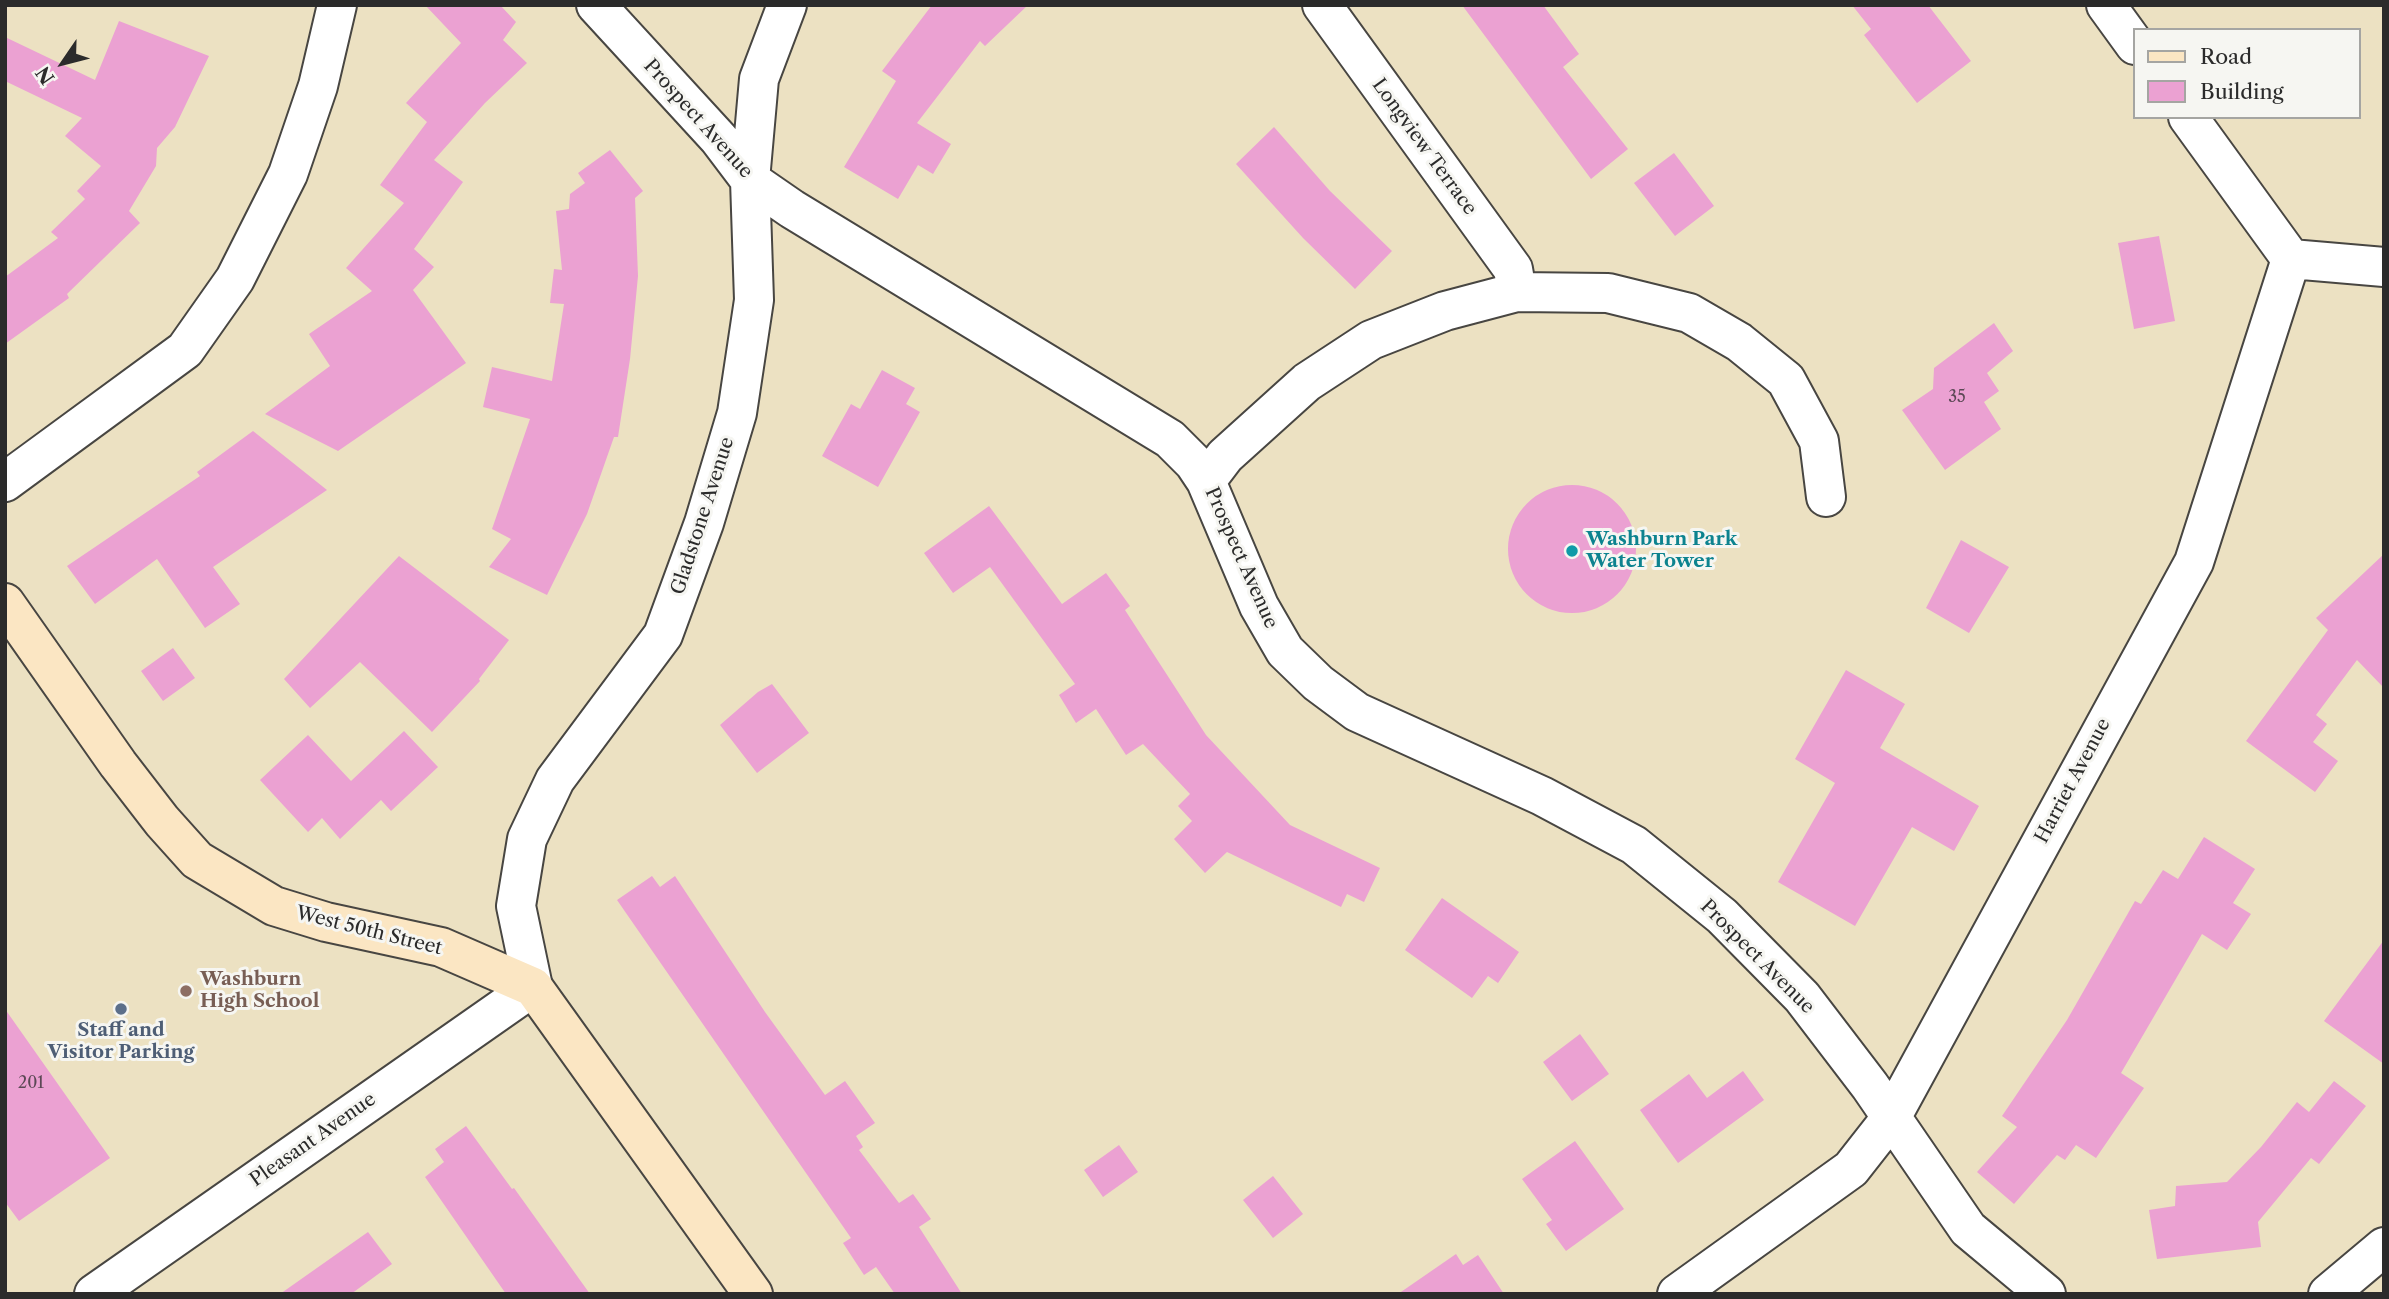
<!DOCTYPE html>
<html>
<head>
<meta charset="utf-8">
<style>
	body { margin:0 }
	#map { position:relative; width:2389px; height:1299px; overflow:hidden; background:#ece1c2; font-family:"Libre Caslon Text",serif }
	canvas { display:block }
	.frame { position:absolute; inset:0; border:7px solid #2b2b2b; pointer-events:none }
	.legend { position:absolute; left:2133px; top:28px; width:228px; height:91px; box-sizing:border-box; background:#f6f6f2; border:2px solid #a5a5a2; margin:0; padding:9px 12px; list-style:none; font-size:21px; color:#2b2b2b }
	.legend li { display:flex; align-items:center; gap:14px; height:35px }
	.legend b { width:35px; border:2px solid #a5a5a2 }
	.north { position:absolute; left:28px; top:28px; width:70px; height:70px; -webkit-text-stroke:5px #f6f6f2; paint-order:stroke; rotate:235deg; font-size:19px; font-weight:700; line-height:28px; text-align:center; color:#2b2b2b }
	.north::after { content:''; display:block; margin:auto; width:24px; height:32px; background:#2b2b2b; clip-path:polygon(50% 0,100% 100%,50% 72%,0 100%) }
</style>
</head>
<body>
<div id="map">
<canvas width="2389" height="1299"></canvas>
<div class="frame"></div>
<ul class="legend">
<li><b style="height:9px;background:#fbe6c3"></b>Road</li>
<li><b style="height:19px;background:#eba1d2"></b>Building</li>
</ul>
<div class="north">N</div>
</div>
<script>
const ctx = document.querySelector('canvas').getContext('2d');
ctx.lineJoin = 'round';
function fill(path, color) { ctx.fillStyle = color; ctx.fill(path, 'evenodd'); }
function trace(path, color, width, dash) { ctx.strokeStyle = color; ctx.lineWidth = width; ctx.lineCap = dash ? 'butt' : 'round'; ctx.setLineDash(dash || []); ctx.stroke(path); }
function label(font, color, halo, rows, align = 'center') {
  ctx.font = font + ' "Libre Caslon Text",serif'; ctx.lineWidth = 6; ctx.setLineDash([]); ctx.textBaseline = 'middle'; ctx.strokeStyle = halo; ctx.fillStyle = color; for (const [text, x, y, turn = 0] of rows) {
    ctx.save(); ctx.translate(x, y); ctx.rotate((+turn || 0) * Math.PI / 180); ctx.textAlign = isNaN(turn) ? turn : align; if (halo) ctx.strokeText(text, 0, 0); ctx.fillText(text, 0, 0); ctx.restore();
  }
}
const building = new Path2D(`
	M 425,5 L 500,5 L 516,22 L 503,40 L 527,63 L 485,103 L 434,160 L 463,182 L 414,249 L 434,267 L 413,290 L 466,363 L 338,451 L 265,414 L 330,366 L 309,334 L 372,291 L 346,268 L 404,203 L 380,185 L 427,122 L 406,103 L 461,43 Z
	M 932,5 L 1028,5 L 985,46 L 980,41 L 917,123 L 951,144 L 933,174 L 918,165 L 898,199 L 844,167 L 896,81 L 882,71 Z
	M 1462,5 L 1543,5 L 1579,54 L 1563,67 L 1628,149 L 1591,179 Z
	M 1852,5 L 1928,5 L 1971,61 L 1917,103 L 1864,35 L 1871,29 Z
	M 119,21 L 209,56 L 175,127 L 157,148 L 156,166 L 129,211 L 140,223 L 67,294 L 69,298 L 5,344 L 5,277 L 58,238 L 51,232 L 85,199 L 77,191 L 101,166 L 65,136 L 82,118 L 5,81 L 5,37 L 95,80 Z
	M 1274,127 L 1330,191 L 1392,251 L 1355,289 L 1303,238 L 1236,164 Z
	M 610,150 L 643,191 L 635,198 L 638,276 L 630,359 L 618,437 L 614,437 L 587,514 L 547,595 L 489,567 L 511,539 L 492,529 L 530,419 L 483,407 L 492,367 L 552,381 L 564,304 L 550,303 L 554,269 L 562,270 L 556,211 L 569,209 L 570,194 L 585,183 L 578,173 Z
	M 1674,153 L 1714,206 L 1675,236 L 1634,183 Z
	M 2159,236 L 2175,321 L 2134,329 L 2118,243 Z
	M 1994,323 L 2013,351 L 1987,373 L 1999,391 L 1984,402 L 2001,429 L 1945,470 L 1902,410 L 1933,389 L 1934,368 Z
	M 882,370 L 915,388 L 906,404 L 920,412 L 878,487 L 822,456 L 851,404 L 860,409 Z
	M 253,431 L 327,490 L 213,567 L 240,604 L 205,628 L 157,559 L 95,604 L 67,566 L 200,476 L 197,472 Z
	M1508 549a64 64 0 1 1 128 0a64 64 0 1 1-128 0Z
	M 989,506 L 1062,604 L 1106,573 L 1130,606 L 1125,610 L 1206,735 L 1290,825 L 1380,868 L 1364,902 L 1347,894 L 1341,907 L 1227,852 L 1205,873 L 1174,839 L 1192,821 L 1178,806 L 1190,794 L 1143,744 L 1126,755 L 1096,709 L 1076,723 L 1059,695 L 1075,684 L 990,567 L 953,593 L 924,553 Z
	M 1961,540 L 2009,567 L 1969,633 L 1926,608 Z
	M 2384,554 L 2384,688 L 2357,660 L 2316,715 L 2327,724 L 2313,742 L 2338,761 L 2315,792 L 2246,741 L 2328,630 L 2316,618 Z
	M 399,556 L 509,640 L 479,679 L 480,681 L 432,732 L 360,662 L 310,708 L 284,679 Z
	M 173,648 L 195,678 L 163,701 L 141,671 Z
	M 1846,670 L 1905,704 L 1880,748 L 1979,806 L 1954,851 L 1912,827 L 1855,926 L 1778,882 L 1835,783 L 1795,759 Z
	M 772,684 L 809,733 L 757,773 L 720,725 L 758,692 Z
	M 404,731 L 438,767 L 391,811 L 381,800 L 340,839 L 322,818 L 308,832 L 260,780 L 308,735 L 351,781 Z
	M 2204,837 L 2255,869 L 2233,903 L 2251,914 L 2227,950 L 2202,934 L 2121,1073 L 2144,1088 L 2096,1158 L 2076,1145 L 2065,1160 L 2057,1155 L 2014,1204 L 1977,1172 L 2017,1127 L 2002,1116 L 2067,1020 L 2135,901 L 2141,904 L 2163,870 L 2178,879 Z
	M 652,876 L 660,887 L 675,876 L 765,1012 L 825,1095 L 845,1081 L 875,1123 L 856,1136 L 863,1147 L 859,1150 L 899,1203 L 913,1194 L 931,1219 L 919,1227 L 962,1294 L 895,1294 L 876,1267 L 864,1275 L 843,1243 L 851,1238 L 617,900 Z
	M 1442,898 L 1519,952 L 1498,983 L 1488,976 L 1472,998 L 1405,950 Z
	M 2384,940 L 2384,1064 L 2324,1021 Z
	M 5,1009 L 110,1158 L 19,1221 L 5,1202 Z
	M 1580,1034 L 1609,1074 L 1572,1101 L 1543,1062 Z
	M 1743,1071 L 1764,1100 L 1678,1163 L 1640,1110 L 1689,1074 L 1707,1098 Z
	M 2334,1081 L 2366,1106 L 2319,1164 L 2311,1158 L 2258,1222 L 2261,1247 L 2157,1259 L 2149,1210 L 2175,1206 L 2176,1186 L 2227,1182 L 2261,1147 L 2297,1102 L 2309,1112 Z
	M 466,1126 L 512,1189 L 514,1188 L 590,1294 L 506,1294 L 425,1177 L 444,1162 L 435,1149 Z
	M 1575,1141 L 1624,1209 L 1566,1251 L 1546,1224 L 1552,1220 L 1522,1179 Z
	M 1119,1145 L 1138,1172 L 1103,1197 L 1084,1170 Z
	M 1273,1176 L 1303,1214 L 1273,1238 L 1243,1200 Z
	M 368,1232 L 392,1264 L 351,1294 L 280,1294 Z
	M 1456,1254 L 1463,1265 L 1478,1255 L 1504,1294 L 1398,1294 Z`);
const street = new Path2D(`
	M 596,5 L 719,139 L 750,180 L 792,209 L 1170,439 L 1194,463 L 1206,481 L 1259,606 L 1285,651 L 1318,683 L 1357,712 L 1542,796 L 1634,845 L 1722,916 L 1802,997 L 1870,1086 L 1968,1229 L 2046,1294
	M 1322,5 L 1513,269 L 1517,292
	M 2106,5 L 2135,45
	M 2188,117 L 2291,259
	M 2291,259 L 2384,267
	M 1206,481 L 1225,456 L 1307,382 L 1371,340 L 1445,311 L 1517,292 L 1608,293 L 1689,313 L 1739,342 L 1786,380 L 1819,441 L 1826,497
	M 5,482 L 185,350 L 235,279 L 288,174 L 318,86 L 337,5
	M 94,1294 L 533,987 L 516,906 L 527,839 L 555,780 L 663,635 L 704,523 L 737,413 L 754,300 L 750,180 L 759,79 L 787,5
	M 1677,1294 L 1851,1169 L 1891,1118 L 2194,562 L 2291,259
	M 2328,1294 L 2384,1247`);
const secondary = new Path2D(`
	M 5,603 L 118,764 L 162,821 L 197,860 L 274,906 L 326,922 L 441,947 L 533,987 L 753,1294`);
const markers = [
	[1572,551,7,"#0f9aa8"],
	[186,991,7,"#8d6e63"],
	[121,1009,7,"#5c6f8a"]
];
const numberNames = [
	["35",1957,397],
	["201",31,1083]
];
const streetNames = [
	["Prospect Avenue",698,119,48],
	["Longview Terrace",1424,147,54],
	["Gladstone Avenue",703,516,-72],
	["Prospect Avenue",1241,558,66],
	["Harriet Avenue",2073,781,-62],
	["West 50th Street",369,931,14],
	["Prospect Avenue",1757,957,45],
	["Pleasant Avenue",313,1140,-35]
];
const cultureNames = [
	["Washburn Park",1586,540],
	["Water Tower",1586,562]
];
const educationNames = [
	["Washburn",200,980],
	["High School",200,1002]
];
const serviceNames = [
	["Staff and",121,1031],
	["Visitor Parking",121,1053]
];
fill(building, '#eba1d2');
trace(street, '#484642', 42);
trace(secondary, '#484642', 42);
trace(street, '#fff', 38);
trace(secondary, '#fbe6c3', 38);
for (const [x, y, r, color] of markers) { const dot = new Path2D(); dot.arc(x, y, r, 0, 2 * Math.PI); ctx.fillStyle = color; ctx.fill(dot); trace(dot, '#f6f6f2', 2.5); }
label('16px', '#5b4855', null, numberNames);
label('19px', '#2b2b2b', '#f6f6f2', streetNames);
label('bold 19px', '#0d838f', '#f6f6f2', cultureNames, 'left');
label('bold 19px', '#785e54', '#f6f6f2', educationNames, 'left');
label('bold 19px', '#4e5e75', '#f6f6f2', serviceNames);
</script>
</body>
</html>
